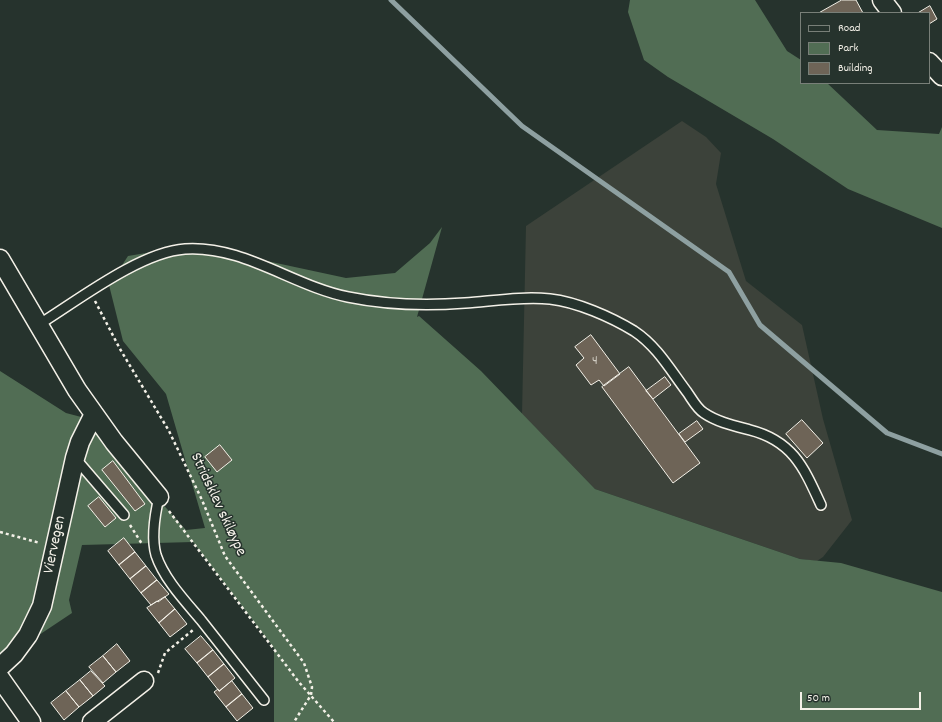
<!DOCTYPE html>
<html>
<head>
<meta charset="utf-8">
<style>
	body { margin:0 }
	#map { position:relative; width:942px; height:722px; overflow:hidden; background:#26332d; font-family:Dekko,sans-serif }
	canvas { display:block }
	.legend { position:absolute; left:800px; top:12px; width:130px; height:72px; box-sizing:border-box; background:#26332d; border:1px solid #787f78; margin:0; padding:5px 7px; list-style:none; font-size:12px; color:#f4f1e8 }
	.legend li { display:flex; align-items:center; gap:8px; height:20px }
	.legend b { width:20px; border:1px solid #787f78 }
	.scale { position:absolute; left:800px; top:692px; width:121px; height:18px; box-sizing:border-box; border:2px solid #f4f1e8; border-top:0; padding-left:5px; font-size:12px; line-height:14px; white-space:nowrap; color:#f4f1e8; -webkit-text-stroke:3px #26332d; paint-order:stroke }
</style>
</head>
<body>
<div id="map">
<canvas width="942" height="722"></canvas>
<ul class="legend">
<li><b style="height:5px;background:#26332d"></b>Road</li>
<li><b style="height:11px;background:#516d54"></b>Park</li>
<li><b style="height:11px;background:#6e6457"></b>Building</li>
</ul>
<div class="scale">50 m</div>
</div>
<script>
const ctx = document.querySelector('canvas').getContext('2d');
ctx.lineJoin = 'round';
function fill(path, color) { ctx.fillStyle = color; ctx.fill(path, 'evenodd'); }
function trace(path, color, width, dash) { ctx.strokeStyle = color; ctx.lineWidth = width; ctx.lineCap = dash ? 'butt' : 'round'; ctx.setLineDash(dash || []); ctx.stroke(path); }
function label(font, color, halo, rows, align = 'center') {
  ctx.font = font + ' Dekko,sans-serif'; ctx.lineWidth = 3; ctx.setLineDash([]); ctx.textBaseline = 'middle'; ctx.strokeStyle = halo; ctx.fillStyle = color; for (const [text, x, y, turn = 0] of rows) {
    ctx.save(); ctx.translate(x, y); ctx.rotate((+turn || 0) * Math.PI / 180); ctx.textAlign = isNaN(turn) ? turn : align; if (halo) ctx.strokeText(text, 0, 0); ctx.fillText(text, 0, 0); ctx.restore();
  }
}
const built = new Path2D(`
	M 682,121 L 706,137 L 721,153 L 716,184 L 746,281 L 802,325 L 823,419 L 852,520 L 823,557 L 817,561 L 800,559 L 595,489 L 522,414 L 526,226 Z`);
const green = new Path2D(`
	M 630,0 L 755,0 L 787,51 L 801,60 L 801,83 L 827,83 L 877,130 L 939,134 L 942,127 L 942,228 L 848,189 L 773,139 L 668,77 L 644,60 L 628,12 Z
	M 442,227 L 417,317 L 419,316 L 481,371 L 595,489 L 800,559 L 841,563 L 942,592 L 942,722 L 274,722 L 274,648 L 193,542 L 82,545 L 69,600 L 72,613 L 0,661 L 0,371 L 66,413 L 85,418 L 186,530 L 205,528 L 166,394 L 123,341 L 109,285 L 128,256 L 201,244 L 225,252 L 346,278 L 395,273 L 430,243 Z`);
const stream = new Path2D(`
	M 391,0 L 522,126 L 729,272 L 760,325 L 887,433 L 942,454`);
const building = new Path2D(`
	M 842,0 L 856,0 L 863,13 L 819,13 Z
	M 930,6 L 937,19 L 929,24 L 929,13 L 918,13 Z
	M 591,335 L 620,374 L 604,386 L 599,380 L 591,385 L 576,365 L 584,358 L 575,347 Z
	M 629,367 L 700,463 L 673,483 L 602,387 Z
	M 665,377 L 671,385 L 653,399 L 646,391 Z
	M 802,420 L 823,443 L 807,458 L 786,434 Z
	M 697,421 L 703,429 L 685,442 L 679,434 Z
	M 220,445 L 232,460 L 217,472 L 205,457 Z
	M 113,461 L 145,504 L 135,511 L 102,470 Z
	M 99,497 L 116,518 L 105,527 L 88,506 Z
	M 124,538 L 135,552 L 119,565 L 108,551 Z
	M 135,552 L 146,566 L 130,579 L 119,565 Z
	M 146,566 L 157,580 L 141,593 L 130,579 Z
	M 157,580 L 169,594 L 158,602 L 157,601 L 151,605 L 141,593 Z
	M 165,597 L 175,609 L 159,623 L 147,608 Z
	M 175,609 L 187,624 L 170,637 L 159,623 Z
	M 201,636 L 213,650 L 197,663 L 185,649 Z
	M 117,644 L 130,661 L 116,672 L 103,656 Z
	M 213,650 L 224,664 L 208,677 L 197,663 Z
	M 103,656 L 116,672 L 103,683 L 89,667 Z
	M 224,664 L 235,678 L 219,691 L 208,677 Z
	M 91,671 L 105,686 L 93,696 L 80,680 Z
	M 80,680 L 93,696 L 79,707 L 66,691 Z
	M 232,681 L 242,694 L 226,707 L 214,692 L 218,689 L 219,691 Z
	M 66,691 L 79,707 L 64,720 L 51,703 Z
	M 242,694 L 253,708 L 237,721 L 226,707 Z`);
const path = new Path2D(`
	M 95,301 L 120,349 L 169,431 L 202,500 L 225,556 L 304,663 L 312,687 L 311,695 L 294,722
	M 169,511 L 298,681 L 334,722
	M 130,525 L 142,544
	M 0,532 L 40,543
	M 158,673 L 165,653 L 193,630`);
const service = new Path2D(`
	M 38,325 C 77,301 140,252 185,249 C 243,245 293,286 348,297 C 387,305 425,306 465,303 C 493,301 522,296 550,299 C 577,302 611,317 634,331 C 657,346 671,371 687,392 C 692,399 697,409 704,413 C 717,422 735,426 750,430 C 793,441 804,468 821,505
	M 75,458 L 124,515
	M 159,497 C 155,514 151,537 156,555 C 164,579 185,601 201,620 C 222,647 243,673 264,700`);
const minor = new Path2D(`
	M 882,0 L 892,13
	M 929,62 L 942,76
	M 0,259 L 77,390 L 114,442 L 159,497
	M 0,667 L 14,654 L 28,635 L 42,606 L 75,458 L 80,442 L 94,414
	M 0,678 L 31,722
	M 92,722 L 144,681`);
const numberNames = [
	["4",595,362]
];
const streetNames = [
	["Stridsklev skiløype",217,505,65],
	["Viervegen",56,545,-78]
];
fill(built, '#3c423a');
fill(green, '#516d54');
trace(stream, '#8ea0a1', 5);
fill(building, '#6e6457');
trace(building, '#f4f1e8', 1);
trace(service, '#f4f1e8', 12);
trace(minor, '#f4f1e8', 21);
trace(path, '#f4f1e8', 2.5, [3, 3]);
trace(service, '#26332d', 9);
trace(minor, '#26332d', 18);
label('14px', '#d2cec4', null, numberNames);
label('16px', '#f4f1e8', '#26332d', streetNames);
</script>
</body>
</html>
